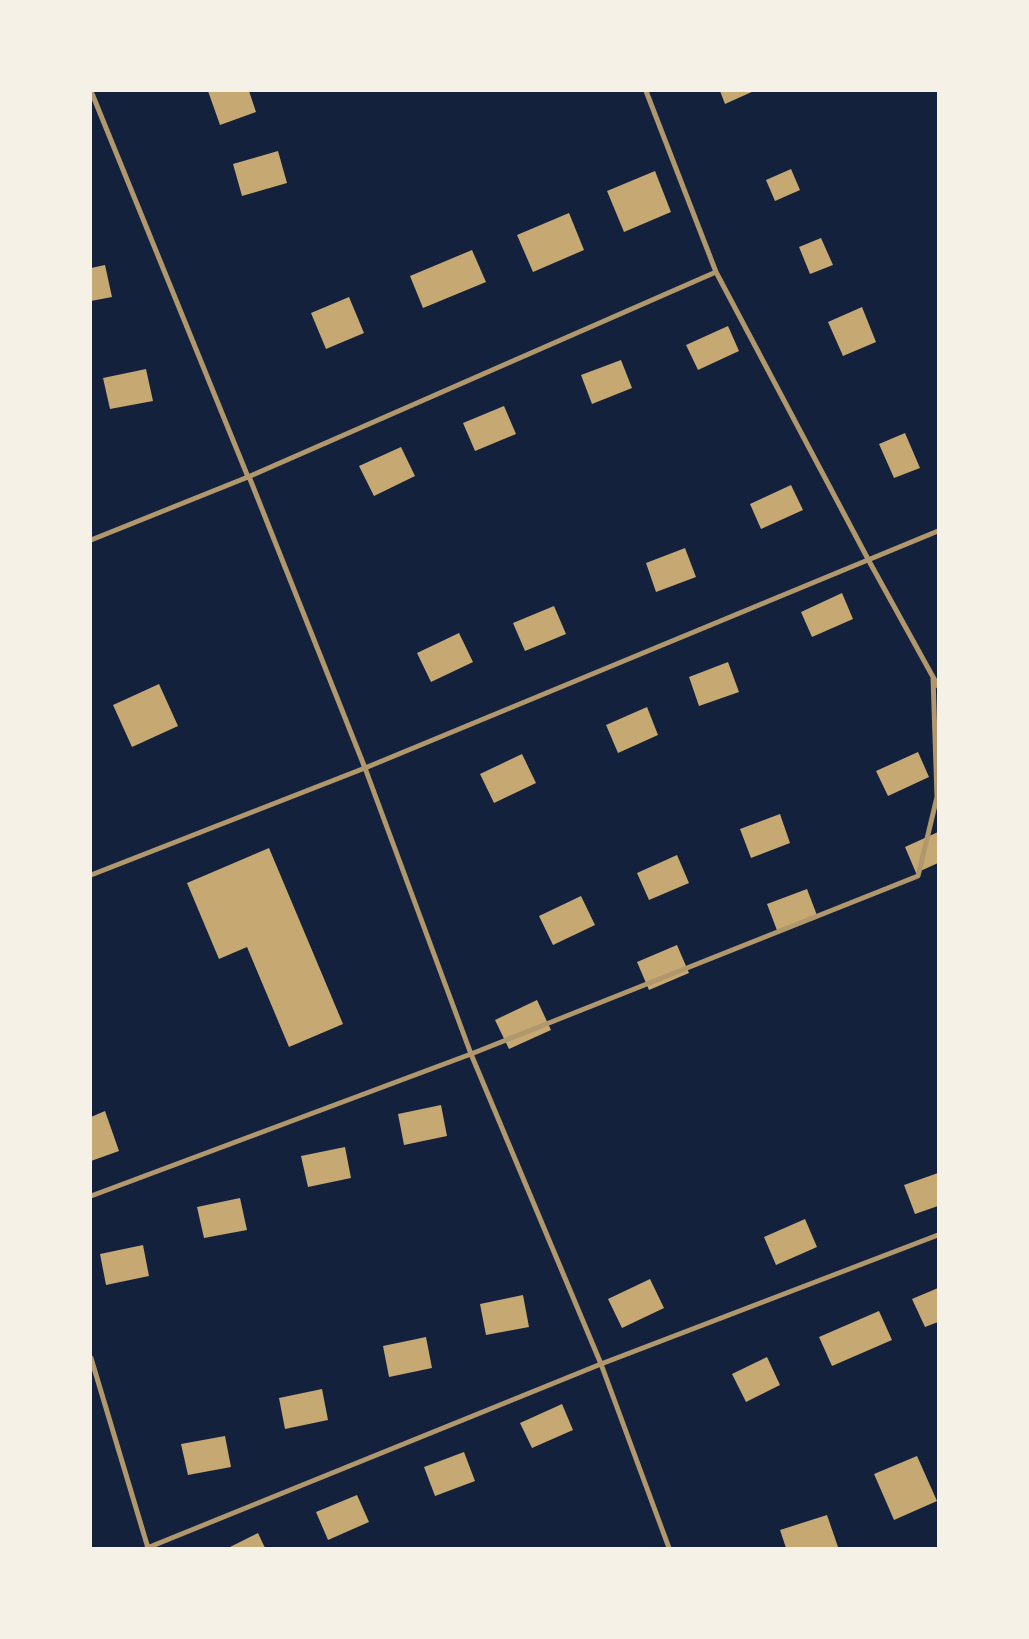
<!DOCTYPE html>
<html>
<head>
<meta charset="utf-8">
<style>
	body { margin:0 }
	#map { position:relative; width:1029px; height:1639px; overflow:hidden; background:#14213d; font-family:"Fira Sans Condensed",sans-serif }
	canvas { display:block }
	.frame { position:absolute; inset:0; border:92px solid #f6f1e7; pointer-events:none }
</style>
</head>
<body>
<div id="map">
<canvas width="1029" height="1639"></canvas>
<div class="frame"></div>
</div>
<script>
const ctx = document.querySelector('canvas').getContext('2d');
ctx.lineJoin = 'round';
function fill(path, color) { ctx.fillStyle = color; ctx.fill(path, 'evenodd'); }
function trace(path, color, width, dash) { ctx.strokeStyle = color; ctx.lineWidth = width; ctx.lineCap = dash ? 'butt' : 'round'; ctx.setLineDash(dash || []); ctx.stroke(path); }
const building = new Path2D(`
	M 208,91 L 249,91 L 256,112 L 220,125 Z
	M 720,91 L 754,91 L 725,104 Z
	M 278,151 L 287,183 L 242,196 L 233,164 Z
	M 791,169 L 800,190 L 775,201 L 766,180 Z
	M 655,171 L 671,212 L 624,232 L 607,191 Z
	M 569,213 L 584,250 L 533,272 L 517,235 Z
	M 821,238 L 833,265 L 810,274 L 799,247 Z
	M 472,250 L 486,282 L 423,308 L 410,276 Z
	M 105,265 L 112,297 L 91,301 L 91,268 Z
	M 349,297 L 364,333 L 326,349 L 311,313 Z
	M 862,307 L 876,342 L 843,356 L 828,322 Z
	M 728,326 L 739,351 L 698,370 L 686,345 Z
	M 621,360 L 632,388 L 592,404 L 581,375 Z
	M 146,369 L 153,401 L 110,409 L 103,378 Z
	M 504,406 L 516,434 L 475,451 L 463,423 Z
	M 905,433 L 920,468 L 894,478 L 879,444 Z
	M 401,447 L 415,476 L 374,496 L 359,466 Z
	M 791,485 L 803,510 L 761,529 L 750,504 Z
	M 685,548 L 696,577 L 656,592 L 646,563 Z
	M 842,593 L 853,619 L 812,637 L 801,612 Z
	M 554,606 L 566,634 L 525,651 L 513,623 Z
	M 459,633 L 473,662 L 431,682 L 417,653 Z
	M 728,662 L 739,692 L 699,706 L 689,677 Z
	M 159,684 L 178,726 L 132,747 L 113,705 Z
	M 647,707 L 658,735 L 618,753 L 606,725 Z
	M 918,752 L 929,777 L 888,796 L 876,771 Z
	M 522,754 L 536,783 L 494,803 L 480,774 Z
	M 780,814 L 790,843 L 751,858 L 740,829 Z
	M 938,832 L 938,863 L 916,873 L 905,847 Z
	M 269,848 L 343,1024 L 289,1047 L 247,947 L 219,959 L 187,883 Z
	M 677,855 L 689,883 L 649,900 L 637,873 Z
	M 807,889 L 818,918 L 778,933 L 767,904 Z
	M 581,896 L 595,925 L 553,945 L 539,916 Z
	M 677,945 L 689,973 L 649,990 L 637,962 Z
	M 537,1000 L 551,1030 L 509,1049 L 495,1020 Z
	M 441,1105 L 447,1136 L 404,1145 L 398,1114 Z
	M 105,1111 L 119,1151 L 91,1161 L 91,1117 Z
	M 345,1147 L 351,1178 L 308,1187 L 301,1156 Z
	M 938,1173 L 938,1206 L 915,1214 L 904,1185 Z
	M 240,1198 L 247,1230 L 204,1238 L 197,1207 Z
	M 805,1219 L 817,1247 L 776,1265 L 764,1237 Z
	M 143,1245 L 149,1276 L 106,1285 L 100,1254 Z
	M 650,1279 L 664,1308 L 622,1328 L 608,1299 Z
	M 938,1288 L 938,1322 L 925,1327 L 912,1299 Z
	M 523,1295 L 529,1327 L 486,1335 L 480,1304 Z
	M 879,1311 L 892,1340 L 832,1366 L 819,1337 Z
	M 426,1337 L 432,1368 L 389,1377 L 383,1346 Z
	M 767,1357 L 780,1385 L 746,1402 L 732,1374 Z
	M 322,1389 L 328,1420 L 285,1429 L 279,1398 Z
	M 562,1404 L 573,1430 L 532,1448 L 520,1423 Z
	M 225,1436 L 231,1467 L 188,1475 L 181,1444 Z
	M 464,1452 L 475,1481 L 435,1496 L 424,1467 Z
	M 917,1456 L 937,1501 L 894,1520 L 874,1474 Z
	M 357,1495 L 369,1522 L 328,1540 L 316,1512 Z
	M 827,1515 L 838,1547 L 786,1548 L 780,1530 Z
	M 258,1533 L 265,1548 L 228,1548 Z`);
const minor = new Path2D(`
	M 91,91 L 248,477 L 250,479 L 365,768 L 471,1054 L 601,1364 L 669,1548
	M 646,91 L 716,272 L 869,561 L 938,686
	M 91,540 L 248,477 L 716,272
	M 91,875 L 365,768 L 938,531
	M 91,1196 L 471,1054 L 918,876 L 937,797 L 933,677
	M 91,1358 L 148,1548
	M 147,1548 L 601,1364 L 938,1235`);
fill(building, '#c6a872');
trace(minor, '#b1986c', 5);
</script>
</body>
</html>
